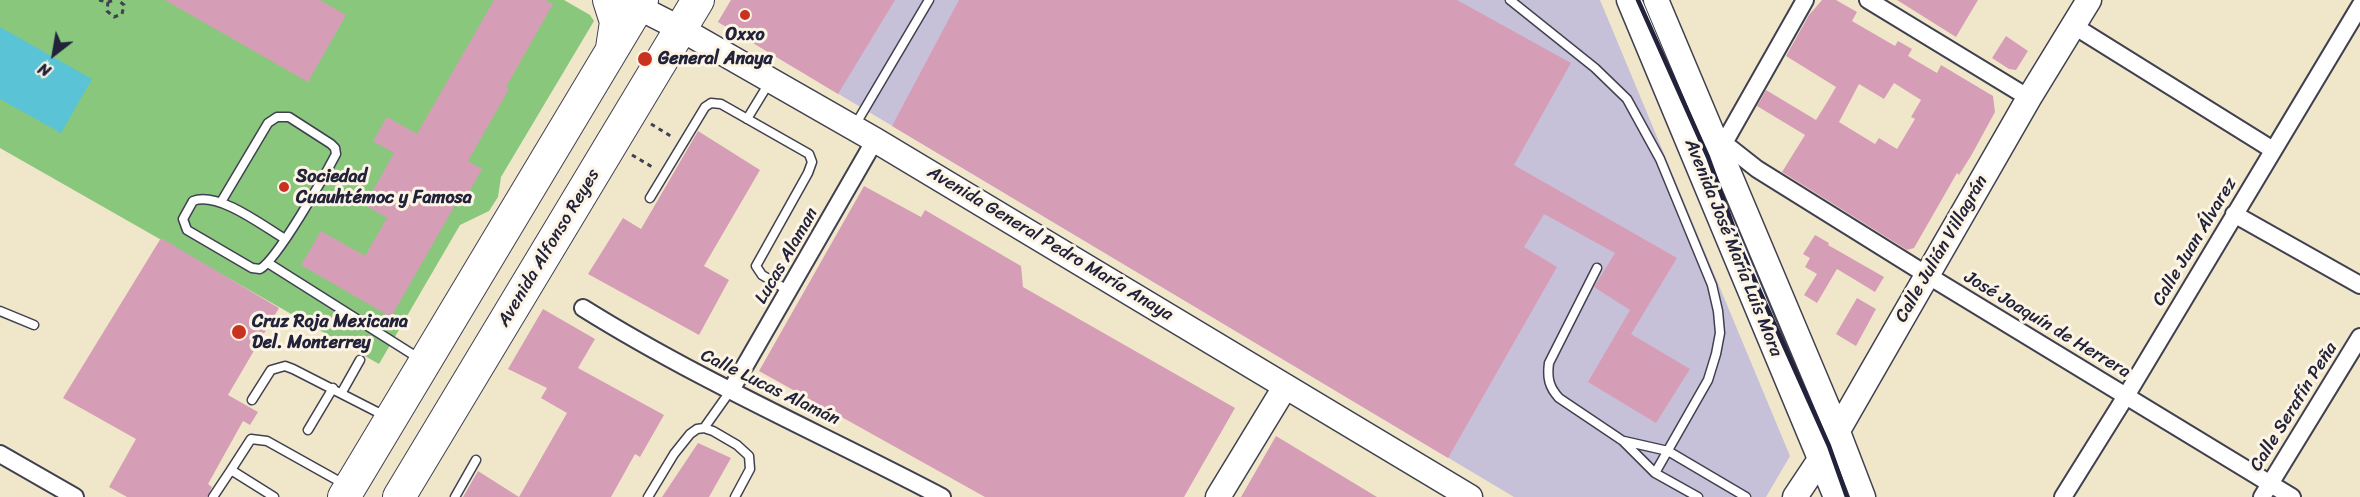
<!DOCTYPE html>
<html>
<head>
<meta charset="utf-8">
<style>
	body { margin:0 }
	#map { position:relative; width:2360px; height:497px; overflow:hidden; background:#f0e7ca; font-family:Sriracha,sans-serif }
	canvas { display:block }
	.north { position:absolute; left:24px; top:24px; width:60px; height:60px; -webkit-text-stroke:4px #fcf5e5; paint-order:stroke; rotate:211deg; font-size:16px; font-weight:700; line-height:24px; text-align:center; color:#22223b }
	.north::after { content:''; display:block; margin:auto; width:21px; height:27px; background:#22223b; clip-path:polygon(50% 0,100% 100%,50% 72%,0 100%) }
</style>
</head>
<body>
<div id="map">
<canvas width="2360" height="497"></canvas>
<div class="north">N</div>
</div>
<script>
const ctx = document.querySelector('canvas').getContext('2d');
ctx.lineJoin = 'round';
function fill(path, color) { ctx.fillStyle = color; ctx.fill(path, 'evenodd'); }
function trace(path, color, width, dash) { ctx.strokeStyle = color; ctx.lineWidth = width; ctx.lineCap = dash ? 'butt' : 'round'; ctx.setLineDash(dash || []); ctx.stroke(path); }
function label(font, color, halo, rows, align = 'center') {
  ctx.font = font + ' Sriracha,sans-serif'; ctx.lineWidth = 6; ctx.setLineDash([]); ctx.textBaseline = 'middle'; ctx.strokeStyle = halo; ctx.fillStyle = color; for (const [text, x, y, turn = 0] of rows) {
    ctx.save(); ctx.translate(x, y); ctx.rotate((+turn || 0) * Math.PI / 180); ctx.textAlign = isNaN(turn) ? turn : align; if (halo) ctx.strokeText(text, 0, 0); ctx.fillText(text, 0, 0); ctx.restore();
  }
}
const industrial = new Path2D(`
	M 731,0 L 1600,0 L 1790,456 L 1766,497 L 1514,497 L 718,22 Z`);
const green = new Path2D(`
	M 0,0 L 564,0 L 590,15 L 594,21 L 501,177 L 498,197 L 489,211 L 460,225 L 379,364 L 0,148 Z`);
const water = new Path2D(`
	M 0,27 L 92,79 L 61,133 L 0,99 Z`);
const building = new Path2D(`
	M 165,0 L 320,0 L 346,15 L 308,82 Z
	M 494,0 L 545,0 L 553,4 L 506,87 L 509,89 L 468,161 L 482,169 L 467,196 L 462,193 L 391,317 L 301,265 L 321,231 L 365,256 L 387,218 L 365,205 L 394,153 L 373,141 L 387,117 L 417,134 Z
	M 731,0 L 895,0 L 838,94 L 718,22 Z
	M 959,0 L 1457,0 L 1571,63 L 1514,165 L 1677,258 L 1631,334 L 1690,369 L 1656,423 L 1588,382 L 1630,310 L 1594,287 L 1615,253 L 1544,214 L 1524,247 L 1557,267 L 1448,458 L 892,126 Z
	M 1822,0 L 1836,0 L 1857,12 L 1852,21 L 1895,46 L 1898,41 L 1912,49 L 1908,56 L 1937,73 L 1941,65 L 1993,96 L 1995,112 L 1971,156 L 1959,175 L 1957,173 L 1914,248 L 1907,250 L 1782,172 L 1805,135 L 1757,106 L 1766,90 L 1816,120 L 1829,99 L 1836,87 L 1786,56 L 1809,15 ZM 1894,83 L 1921,100 L 1911,117 L 1915,119 L 1897,149 L 1879,138 L 1875,144 L 1839,122 L 1859,84 L 1884,99 Z
	M 1897,0 L 1978,0 L 1956,37 Z
	M 2006,36 L 2028,51 L 2016,70 L 2009,69 L 1992,58 Z
	M 698,131 L 760,170 L 704,266 L 729,280 L 699,335 L 588,274 L 623,218 L 641,229 Z
	M 864,186 L 921,217 L 925,210 L 1021,266 L 1023,287 L 1235,408 L 1184,497 L 985,497 L 759,371 Z
	M 1815,235 L 1829,243 L 1828,245 L 1884,277 L 1875,292 L 1837,269 L 1817,303 L 1804,295 L 1817,274 L 1805,267 L 1810,258 L 1803,254 Z
	M 161,238 L 279,308 L 228,395 L 258,412 L 250,425 L 243,421 L 208,484 L 212,487 L 207,497 L 127,497 L 109,487 L 136,439 L 63,398 Z
	M 1857,298 L 1876,309 L 1856,346 L 1836,334 Z
	M 543,309 L 595,339 L 578,368 L 664,415 L 640,457 L 635,454 L 611,497 L 463,497 L 478,471 L 519,497 L 567,413 L 541,398 L 547,388 L 508,369 Z
	M 1276,436 L 1377,497 L 1241,497 Z
	M 698,443 L 731,458 L 709,497 L 662,497 Z`);
const path = new Path2D(`
	M 99,0 L 108,2 L 115,0
	M 108,2 L 107,11 L 114,17 L 122,14 L 124,5 L 118,0
	M 651,124 L 674,138
	M 632,155 L 654,168`);
const lane = new Path2D(`
	M 1510,0 L 1595,68 L 1627,99 L 1660,159 L 1712,285 L 1718,311 L 1720,333 L 1716,354 L 1708,380 L 1655,473
	M 747,119 L 769,83
	M 854,127 L 929,0
	M 650,198 L 705,107 L 711,103 L 721,104 L 809,154 L 812,162 L 808,173 L 756,266 L 762,275 L 789,291
	M 221,202 L 268,123 L 277,117 L 289,117 L 331,144 L 335,148 L 336,154 C 325,175 277,260 260,269 L 252,268 L 187,230 L 183,219 L 193,201 C 218,191 263,226 285,239
	M 268,263 L 420,359
	M 1597,268 L 1549,363 C 1547,378 1549,387 1559,398 L 1623,441 L 1655,473 L 1698,497
	M 0,311 L 34,325
	M 342,392 L 360,360
	M 252,400 L 271,370 L 285,366 L 293,369 L 385,416
	M 704,428 L 731,390
	M 308,430 L 333,388
	M 1624,441 L 1668,451 L 1746,497
	M 213,497 L 231,470
	M 274,497 L 231,470 L 251,439 L 267,441 L 344,484
	M 455,497 L 476,460
	M 648,497 L 674,454 L 690,434 L 697,429 L 704,428 L 713,431 L 737,445 L 749,456 L 750,469 L 735,497`);
const street = new Path2D(`
	M 1868,0 L 2029,98
	M 2074,26 L 2273,150
	M 1724,143 L 1757,169 L 1927,275 L 2292,497
	M 1697,160 L 1708,157 L 1724,143 L 1805,0
	M 2234,214 L 2360,285
	M 583,308 C 698,380 822,434 942,497
	M 731,390 L 875,140
	M 0,454 L 75,497
	M 2063,497 L 2126,396 L 2360,6
	M 2262,497 L 2360,337`);
const secondary = new Path2D(`
	M 624,0 L 681,29 L 875,140 L 1470,497
	M 1629,0 L 1836,497
	M 1656,0 L 1838,432 L 1863,497
	M 1218,497 L 1285,387
	M 1795,497 L 1829,446 L 2029,98 L 2089,0`);
const highway = new Path2D(`
	M 609,0 L 616,22 L 612,48
	M 344,497 L 642,0
	M 399,497 L 698,0`);
const rail = new Path2D(`
	M 1638,0 L 1708,157 L 1743,254 L 1829,446 L 1847,497`);
const markers = [
	[745,15,6,"#c8321e"],
	[645,59,8,"#c8321e"],
	[284,187,6,"#c8321e"],
	[239,332,8,"#c8321e"]
];
const poiNames = [
	["Oxxo",745,35,"center"],
	["General Anaya",658,59],
	["Sociedad",296,177],
	["Cuauhtémoc y Famosa",296,198],
	["Cruz Roja Mexicana",252,322],
	["Del. Monterrey",252,343]
];
const streetNames = [
	["Calle Juan Álvarez",2195,242,-59],
	["Avenida General Pedro María Anaya",1050,244,31],
	["Avenida Alfonso Reyes",549,248,-59],
	["Avenida José María Luis Mora",1733,248,68],
	["Calle Julián Villagrán",1942,249,-60],
	["Lucas Alaman",787,256,-60],
	["José Joaquín de Herrera",2047,325,31],
	["Calle Lucas Alamán",770,388,26],
	["Calle Serafín Peña",2294,407,-58]
];
fill(industrial, '#c7c0d9');
fill(green, '#89c77d');
fill(water, '#5ac3d5');
fill(building, '#d69eb6');
trace(lane, '#414050', 11);
trace(street, '#414050', 20);
trace(secondary, '#414050', 27);
trace(highway, '#414050', 34);
trace(path, '#414050', 3, [4.5, 4.5]);
trace(lane, '#fff', 8);
trace(street, '#fff', 16);
trace(secondary, '#fff', 24);
trace(highway, '#fff', 32);
trace(rail, '#22223b', 4.5);
for (const [x, y, r, color] of markers) { const dot = new Path2D(); dot.arc(x, y, r, 0, 2 * Math.PI); ctx.fillStyle = color; ctx.fill(dot); trace(dot, '#fcf5e5', 2); }
label('bold 18px', '#22223b', '#fcf5e5', poiNames, 'left');
label('18px', '#22223b', '#fcf5e5', streetNames);
</script>
</body>
</html>
